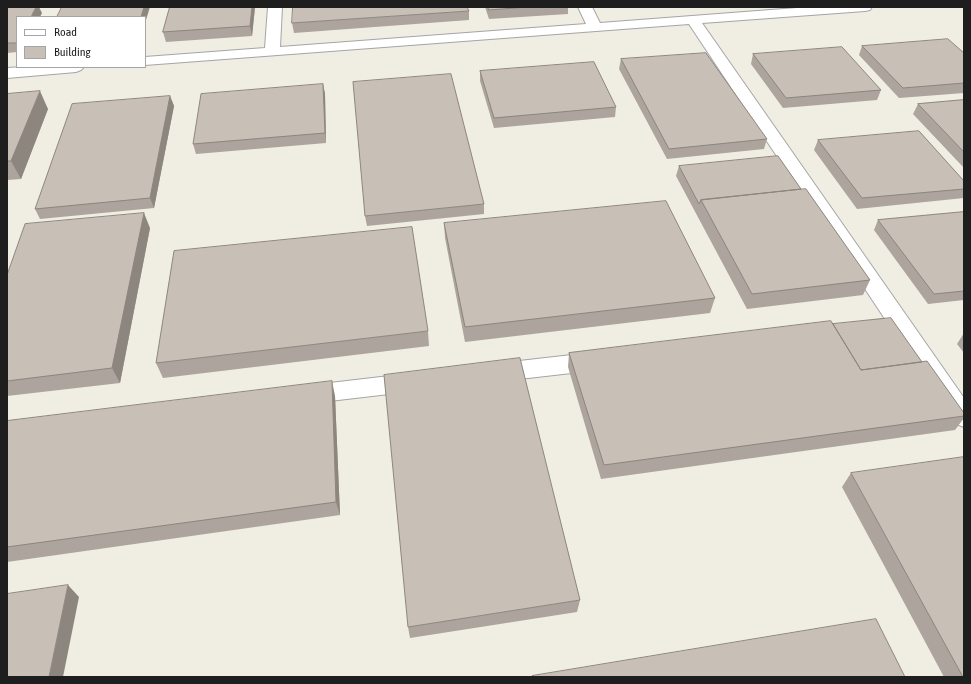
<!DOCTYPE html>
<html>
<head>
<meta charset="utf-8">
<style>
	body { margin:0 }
	#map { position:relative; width:971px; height:684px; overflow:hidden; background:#f0ede3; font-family:"Asap Condensed",sans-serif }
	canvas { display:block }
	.frame { position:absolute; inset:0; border:8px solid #1e1e1e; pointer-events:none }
	.legend { position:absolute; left:16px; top:16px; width:130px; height:52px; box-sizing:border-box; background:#fff; border:1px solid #a5a5a5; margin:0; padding:5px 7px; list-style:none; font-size:12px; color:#1e1e1e }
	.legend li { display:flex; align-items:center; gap:8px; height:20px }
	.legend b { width:20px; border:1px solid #a5a5a5 }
</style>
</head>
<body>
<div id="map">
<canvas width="971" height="684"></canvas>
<div class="frame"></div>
<ul class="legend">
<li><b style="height:5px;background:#fff"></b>Road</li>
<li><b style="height:11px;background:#c8bfb6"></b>Building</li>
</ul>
</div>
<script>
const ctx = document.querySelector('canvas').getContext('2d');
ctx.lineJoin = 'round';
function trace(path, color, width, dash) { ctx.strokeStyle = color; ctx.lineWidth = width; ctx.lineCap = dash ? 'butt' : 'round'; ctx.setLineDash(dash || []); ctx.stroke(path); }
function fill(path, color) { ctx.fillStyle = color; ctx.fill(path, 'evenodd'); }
const minor = new Path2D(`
	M 268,7 L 282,7 L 280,47 L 586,24 L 578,7 L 592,7 L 600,23 L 810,7 L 872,7 L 870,10 L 865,11 L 702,23 L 964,398 L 964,427 L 956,424 L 895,334 L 866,337 L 858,335 L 855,329 L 858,323 L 885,319 L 689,24 L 145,65 L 145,57 L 265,48 Z
	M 24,67 L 84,67 L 81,70 L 76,72 L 7,78 L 7,68 Z
	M 598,352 L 606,355 L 609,361 L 606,367 L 598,370 L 493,382 L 485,379 L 482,373 L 485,367 L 493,364 Z
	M 415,373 L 423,376 L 427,382 L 423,388 L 415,391 L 304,404 L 296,402 L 292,395 L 296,388 L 304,386 Z`);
const wall = new Path2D(`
	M 7,7 L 42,13 L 17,17 L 17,52 L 7,53 Z
	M 170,7 L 255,7 L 252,36 L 166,42 L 163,32 Z
	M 485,7 L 568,7 L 568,14 L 489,19 Z
	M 469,11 L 469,20 L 294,33 L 292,23 Z
	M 862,46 L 964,53 L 964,93 L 899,98 L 859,55 Z
	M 753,54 L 881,90 L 877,100 L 783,108 L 751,64 Z
	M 621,59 L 767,139 L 764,149 L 667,159 L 619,69 Z
	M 480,71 L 616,107 L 615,117 L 494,128 L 480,81 Z
	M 323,84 L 325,94 L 326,143 L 196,154 L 193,144 Z
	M 7,94 L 48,109 L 21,179 L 7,180 Z
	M 170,96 L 174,106 L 154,208 L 40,219 L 35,209 Z
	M 964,100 L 964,168 L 913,114 L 918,104 Z
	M 818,140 L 964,181 L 964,198 L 857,209 L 814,150 Z
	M 679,166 L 801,189 L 870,280 L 863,295 L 747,309 L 676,176 Z
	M 484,204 L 484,214 L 367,226 L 365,216 Z
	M 964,212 L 964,300 L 928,304 L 874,230 L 878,220 Z
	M 444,223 L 715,298 L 710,313 L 465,342 L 445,238 Z
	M 150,228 L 120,383 L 7,396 L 7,275 Z
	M 833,324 L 922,362 L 964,416 L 964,418 L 955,430 L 601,479 L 568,367 L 569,353 Z
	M 428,331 L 429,346 L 163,378 L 156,363 Z
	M 964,333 L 964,353 L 957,344 Z
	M 335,396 L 340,515 L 7,562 L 7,421 Z
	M 851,473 L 964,677 L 944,677 L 842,487 Z
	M 580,600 L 577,612 L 410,638 L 408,627 Z`);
const shadedWall = new Path2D(`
	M 36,7 L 39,7 L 42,13 L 40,17 L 31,17 Z
	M 144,7 L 150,7 L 145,23 L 145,17 L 141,17 Z
	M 252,7 L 255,7 L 252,36 L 250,26 Z
	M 323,84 L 325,94 L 326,143 L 325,133 Z
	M 40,91 L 48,109 L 21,179 L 11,161 Z
	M 170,96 L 174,106 L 154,208 L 150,198 Z
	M 144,213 L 150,228 L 120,383 L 112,368 Z
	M 332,381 L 335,396 L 340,515 L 336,502 Z
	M 68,585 L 79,597 L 63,677 L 49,677 Z`);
const building = new Path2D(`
	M 7,7 L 36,7 L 31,17 L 17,17 L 17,43 L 7,43 Z
	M 62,7 L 144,7 L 141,17 L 57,17 Z
	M 170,7 L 252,7 L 250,26 L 163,32 Z
	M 293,7 L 467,7 L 469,11 L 292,23 Z
	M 488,7 L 528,7 L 489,10 Z
	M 948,39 L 964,53 L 964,83 L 903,88 L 862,46 Z
	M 842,47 L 881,90 L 786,98 L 753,54 Z
	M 706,53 L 767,139 L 669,149 L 621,59 Z
	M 594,62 L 616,107 L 494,118 L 480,71 Z
	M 451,74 L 484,204 L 365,216 L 353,82 Z
	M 323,84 L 325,133 L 193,144 L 201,94 Z
	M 40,91 L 11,161 L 7,161 L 7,94 Z
	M 170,96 L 150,198 L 35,209 L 72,104 Z
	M 964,100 L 964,152 L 918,104 Z
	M 919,131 L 964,181 L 964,189 L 862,198 L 818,140 Z
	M 778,156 L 801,189 L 701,200 L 699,204 L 679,166 Z
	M 806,189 L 870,280 L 752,294 L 701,200 Z
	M 666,201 L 715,298 L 465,327 L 444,223 Z
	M 964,212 L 964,291 L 934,294 L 878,220 Z
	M 144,213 L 112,368 L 7,381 L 7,275 L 25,224 Z
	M 412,227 L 428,331 L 156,363 L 174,251 Z
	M 891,318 L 922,362 L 861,370 L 833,324 Z
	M 831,321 L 861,370 L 927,361 L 964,413 L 964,416 L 604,465 L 569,353 Z
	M 520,358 L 580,600 L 408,627 L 384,375 Z
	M 332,381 L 336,502 L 7,547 L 7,421 Z
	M 964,457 L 964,677 L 963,677 L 851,473 Z
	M 68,585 L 49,677 L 7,677 L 7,594 Z
	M 876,619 L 905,677 L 532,677 L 532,676 Z`);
trace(minor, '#a5a5a5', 2);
fill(minor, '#fff');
fill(wall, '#aca49d');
fill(shadedWall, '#8c867f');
fill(building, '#c8bfb6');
trace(building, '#8c867f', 1);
</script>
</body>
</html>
